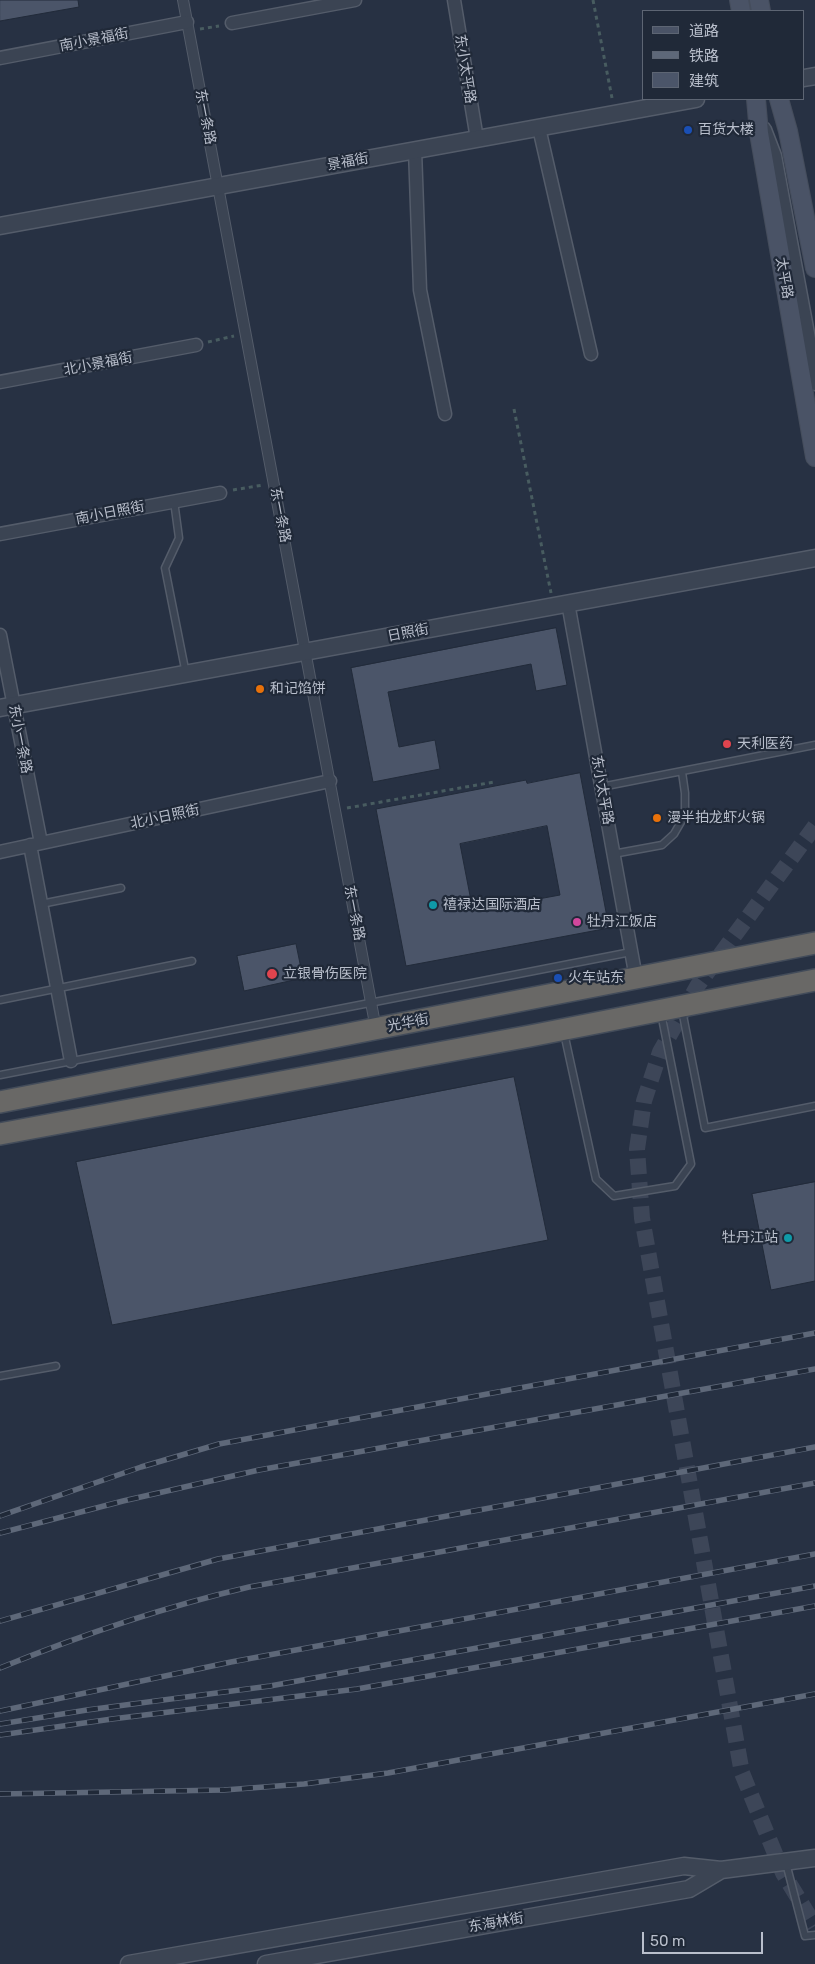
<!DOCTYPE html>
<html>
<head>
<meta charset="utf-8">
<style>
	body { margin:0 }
	#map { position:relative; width:815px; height:1964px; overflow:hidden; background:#273143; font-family:Rubik,"Noto Sans SC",sans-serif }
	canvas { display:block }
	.legend { position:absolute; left:642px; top:10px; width:162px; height:90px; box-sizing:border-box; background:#202938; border:1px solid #5d6573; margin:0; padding:6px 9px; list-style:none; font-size:15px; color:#b9bfcc }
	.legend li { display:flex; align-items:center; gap:10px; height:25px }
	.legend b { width:25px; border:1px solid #5d6573 }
	.scale { position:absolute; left:642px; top:1932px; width:121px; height:22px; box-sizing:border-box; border:2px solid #b9bfcc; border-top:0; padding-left:6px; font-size:15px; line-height:18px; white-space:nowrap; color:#b9bfcc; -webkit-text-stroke:4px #202938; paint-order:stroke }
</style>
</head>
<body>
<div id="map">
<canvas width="815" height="1964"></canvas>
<ul class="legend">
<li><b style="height:6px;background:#4a5366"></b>道路</li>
<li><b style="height:6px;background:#5e6879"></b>铁路</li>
<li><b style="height:14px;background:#4b5569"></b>建筑</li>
</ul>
<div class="scale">50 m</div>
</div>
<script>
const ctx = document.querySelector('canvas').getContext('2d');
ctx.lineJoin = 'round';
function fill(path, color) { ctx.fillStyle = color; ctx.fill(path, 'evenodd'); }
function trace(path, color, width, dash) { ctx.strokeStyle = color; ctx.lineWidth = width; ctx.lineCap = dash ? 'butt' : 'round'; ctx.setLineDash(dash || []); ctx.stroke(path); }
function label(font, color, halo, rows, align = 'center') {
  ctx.font = font + ' Rubik,"Noto Sans SC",sans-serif'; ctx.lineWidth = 4.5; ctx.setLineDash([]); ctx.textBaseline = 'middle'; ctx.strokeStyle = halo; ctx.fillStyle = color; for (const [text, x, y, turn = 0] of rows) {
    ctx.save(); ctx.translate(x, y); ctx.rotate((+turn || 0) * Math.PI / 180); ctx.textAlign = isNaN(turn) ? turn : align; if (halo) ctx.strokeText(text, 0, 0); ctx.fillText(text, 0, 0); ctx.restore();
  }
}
const building = new Path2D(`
	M 0,0 L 78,0 L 79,7 L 0,21 Z
	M 556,628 L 567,685 L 536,691 L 531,664 L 388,692 L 399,747 L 435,740 L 440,769 L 373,782 L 351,668 Z
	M 580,773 L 609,928 L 406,966 L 376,809 L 526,780 L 527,783 ZM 547,826 L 560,895 L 473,911 L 460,844 Z
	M 296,944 L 303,978 L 244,991 L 237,956 Z
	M 514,1077 L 548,1240 L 112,1325 L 76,1162 Z
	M 815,1182 L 815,1281 L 771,1290 L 752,1194 Z`);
const tertiaryTunnel = new Path2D(`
	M 815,826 L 698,985 L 660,1052 L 644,1101 L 637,1149 L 642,1218 L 742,1773 L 783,1873 L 815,1926`);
const path = new Path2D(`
	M 593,0 L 612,98
	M 200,29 L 219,26
	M 208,342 L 234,336
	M 514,409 L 551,593
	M 233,490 L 263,485
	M 347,808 L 494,782`);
const service = new Path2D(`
	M 174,501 L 179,538 L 165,568 L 186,674
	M 601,787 L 815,745
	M 613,854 L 662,845 L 674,834 L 685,815 L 685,793 L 682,772
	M 41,904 L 121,888
	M 0,1000 L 192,961
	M 682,1010 L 705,1128 L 815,1106
	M 564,1033 L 596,1179 L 614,1196 L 675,1186 L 691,1164 L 661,1013
	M 0,1075 L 631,952
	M 0,1376 L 56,1366
	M 786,1863 L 805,1936 L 815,1935`);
const pedestrian = new Path2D(`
	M 183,0 L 376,1029`);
const minor = new Path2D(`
	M 454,0 L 477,139
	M 232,23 L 355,0
	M 0,58 L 187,22
	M 539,128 L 591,354
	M 415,150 L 420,290 L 445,414
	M 0,382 L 196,345
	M 0,534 L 220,493
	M 568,603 L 636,978
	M 0,635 L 41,843
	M 30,845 L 71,1061
	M 0,852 L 330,781`);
const tertiary = new Path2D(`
	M 804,78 L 815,76
	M 763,130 L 773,156 L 815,382
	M 0,226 L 696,99
	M 0,708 L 815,558
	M 129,1964 L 684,1866 L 721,1870 L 815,1858
	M 266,1964 L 689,1889 L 721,1870`);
const secondary = new Path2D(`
	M 739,0 L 741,11
	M 759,0 L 761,11
	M 756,99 L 759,133 L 815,457
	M 779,99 L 788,131 L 815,268`);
const trunk = new Path2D(`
	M 0,1102 L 815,943
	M 0,1134 L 530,1036 L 815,980`);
const rail = new Path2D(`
	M 0,1516 L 141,1467 L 219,1444 L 815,1333
	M 0,1533 L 123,1501 L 259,1470 L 815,1369
	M 0,1621 L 218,1559 L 815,1447
	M 0,1668 C 81,1635 164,1607 249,1587 L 815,1483
	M 0,1711 L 231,1662 L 815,1554
	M 0,1724 L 87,1710 L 270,1686 L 815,1586
	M 0,1735 L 112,1719 L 357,1689 L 815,1606
	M 0,1794 L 224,1790 L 304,1784 L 388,1773 L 815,1694`);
const markers = [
	[688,130,5,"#1a4fb4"],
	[260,689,5,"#e8710a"],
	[727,744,5,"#e0444e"],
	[657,818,5,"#e8710a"],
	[433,905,5,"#0f9aa8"],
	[577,922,5,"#d1479c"],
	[272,974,6,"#e0444e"],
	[558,978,5,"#1a4fb4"],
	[788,1238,5,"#0f9aa8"]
];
const streetNames = [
	["南小景福街",94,40,-11],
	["东小太平路",465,69,81],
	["东一条路",205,117,79],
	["景福街",348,162,-10],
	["太平路",784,278,80],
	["北小景福街",98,364,-11],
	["南小日照街",110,513,-11],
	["东一条路",280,515,79],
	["日照街",408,633,-11],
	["东小一条路",20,739,79],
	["东小太平路",602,790,80],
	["北小日照街",165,817,-12],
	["东一条路",354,913,79],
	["光华街",408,1023,-11],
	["东海林街",496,1923,-10]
];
const poiNames = [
	["百货大楼",698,130],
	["和记馅饼",270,689],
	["天利医药",737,744],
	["漫半拍龙虾火锅",667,818],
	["禧禄达国际酒店",443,905],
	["牡丹江饭店",587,922],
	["立银骨伤医院",283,974],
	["火车站东",568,978],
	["牡丹江站",778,1238,"right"]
];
fill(building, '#4b5569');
trace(building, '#222b3a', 1);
trace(tertiaryTunnel, '#3d4658', 16, [16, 8]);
trace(service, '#545c6a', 9);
trace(pedestrian, '#545c6a', 12);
trace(minor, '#545c6a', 15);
trace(tertiary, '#545c6a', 19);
trace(secondary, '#454d5c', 20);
trace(trunk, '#434c5a', 24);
trace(path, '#485c60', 3, [4, 4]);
trace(service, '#3b4453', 6);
trace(pedestrian, '#3b4453', 10);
trace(minor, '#3b4453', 12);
trace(tertiary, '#3b4453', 16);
trace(secondary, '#4a5366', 18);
trace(trunk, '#696866', 21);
trace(rail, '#5e6879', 5.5);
trace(rail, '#202938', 4, [11]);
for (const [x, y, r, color] of markers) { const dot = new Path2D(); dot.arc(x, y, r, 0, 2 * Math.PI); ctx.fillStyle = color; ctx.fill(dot); trace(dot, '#202938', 2); }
label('14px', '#b9bfcc', '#202938', streetNames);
label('14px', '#b9bfcc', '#202938', poiNames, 'left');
</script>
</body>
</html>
